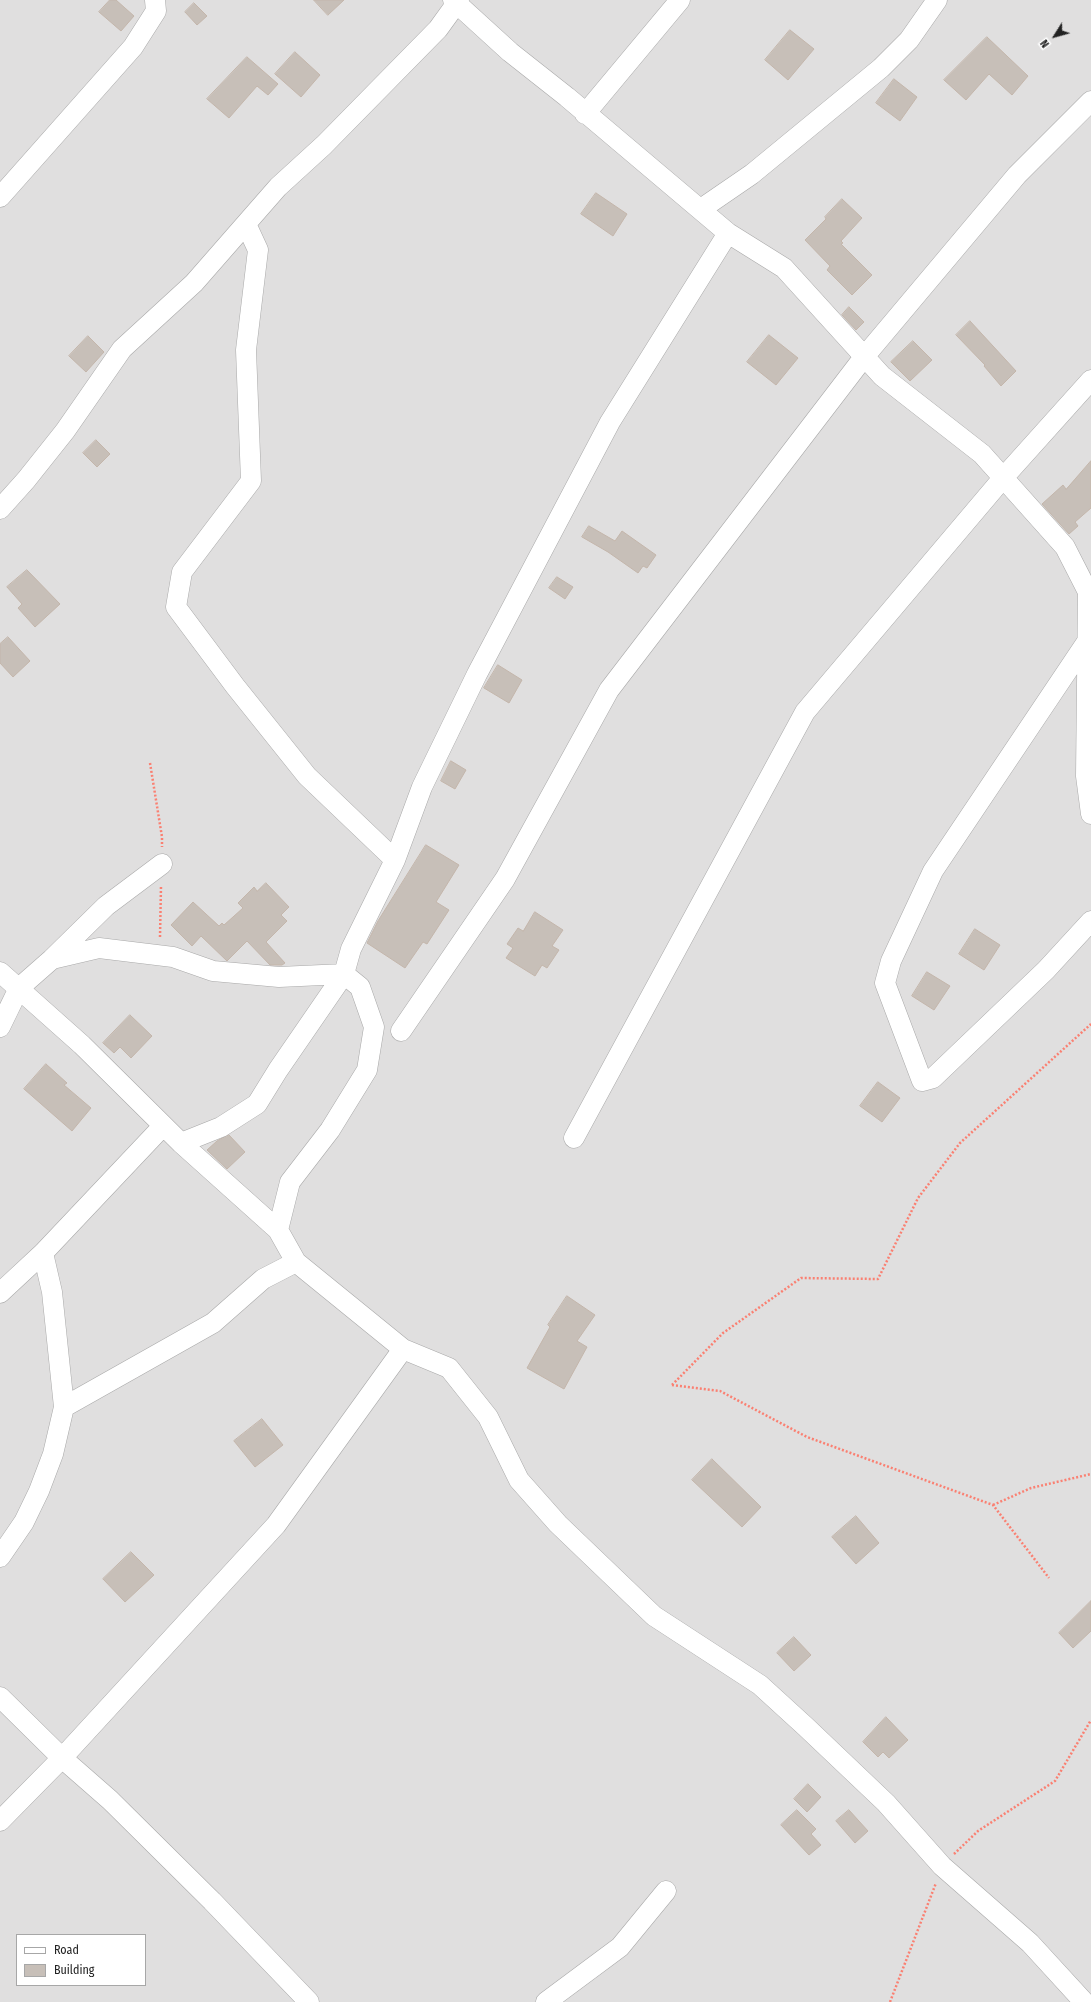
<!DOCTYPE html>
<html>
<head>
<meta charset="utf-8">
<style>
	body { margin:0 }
	#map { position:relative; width:1091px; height:2002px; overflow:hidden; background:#f2efe9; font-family:"Fira Sans Condensed",sans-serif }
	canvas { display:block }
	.legend { position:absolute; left:16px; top:1934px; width:130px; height:52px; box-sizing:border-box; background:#fff; border:1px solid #a7a7a7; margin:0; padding:5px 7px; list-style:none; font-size:12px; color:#222 }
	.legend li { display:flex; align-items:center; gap:8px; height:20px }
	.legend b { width:20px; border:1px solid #a7a7a7 }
	.north { position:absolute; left:1035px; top:16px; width:40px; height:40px; -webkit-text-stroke:3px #fff; paint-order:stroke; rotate:233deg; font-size:11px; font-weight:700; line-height:16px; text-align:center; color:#222 }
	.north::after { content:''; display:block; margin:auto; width:14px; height:18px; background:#222; clip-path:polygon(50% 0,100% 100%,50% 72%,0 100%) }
</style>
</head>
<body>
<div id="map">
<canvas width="1091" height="2002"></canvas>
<ul class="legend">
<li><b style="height:5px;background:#fff"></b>Road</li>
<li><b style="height:11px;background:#c7bfb8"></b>Building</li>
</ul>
<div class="north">N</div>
</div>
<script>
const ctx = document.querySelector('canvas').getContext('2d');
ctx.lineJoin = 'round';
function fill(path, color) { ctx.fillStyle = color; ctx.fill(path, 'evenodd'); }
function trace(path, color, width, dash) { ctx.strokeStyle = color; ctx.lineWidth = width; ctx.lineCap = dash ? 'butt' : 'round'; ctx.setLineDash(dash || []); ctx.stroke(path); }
const residential = new Path2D(`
	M 0,0 L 1091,0 L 1091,2002 L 0,2002 ZM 17,1935 L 145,1935 L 145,1985 L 17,1985 Z`);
const building = new Path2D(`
	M 110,0 L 116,0 L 134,16 L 121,31 L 99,12 Z
	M 314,0 L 344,0 L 328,15 Z
	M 194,3 L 207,16 L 197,25 L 185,12 Z
	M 790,30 L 814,49 L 788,80 L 765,60 Z
	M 987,37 L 1028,76 L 1012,95 L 989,74 L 966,100 L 944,80 Z
	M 295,52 L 320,75 L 301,97 L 275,74 Z
	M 247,57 L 278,84 L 268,95 L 257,86 L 229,118 L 207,99 Z
	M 894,79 L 917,97 L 900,121 L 876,103 Z
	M 596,193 L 627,214 L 613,236 L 581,214 Z
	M 842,199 L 862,218 L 841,241 L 843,243 L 841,244 L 872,275 L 852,295 L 827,270 L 830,266 L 805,240 L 826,219 L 825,217 Z
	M 849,307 L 864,322 L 856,330 L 842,315 Z
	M 970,321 L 1016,371 L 1001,386 L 984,366 L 985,365 L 956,335 Z
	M 769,335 L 798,358 L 776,385 L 747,362 Z
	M 88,336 L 104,352 L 86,372 L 69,356 Z
	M 913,341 L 932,360 L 910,381 L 891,362 Z
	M 96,440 L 110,454 L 97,467 L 83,453 Z
	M 1091,461 L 1091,508 L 1075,522 L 1078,526 L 1069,534 L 1042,504 L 1063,485 L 1066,489 Z
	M 589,526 L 615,541 L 622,531 L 656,555 L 647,568 L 643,566 L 638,573 L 608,552 L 582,537 Z
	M 27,570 L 60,604 L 35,627 L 18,608 L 22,604 L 7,587 Z
	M 557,577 L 573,587 L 565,599 L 549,588 Z
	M 8,637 L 30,661 L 13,677 L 0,663 L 0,644 Z
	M 498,665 L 522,680 L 509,703 L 484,688 Z
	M 451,761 L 466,770 L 455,789 L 441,781 Z
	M 426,845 L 459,865 L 436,902 L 449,910 L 427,944 L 423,942 L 405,968 L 367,943 L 378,921 Z
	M 266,883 L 289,907 L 281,915 L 287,921 L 266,942 L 285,963 L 282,965 L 270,965 L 247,941 L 227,961 L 201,936 L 192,946 L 171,925 L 193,902 L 219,926 L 222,923 L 224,925 L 243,908 L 238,903 L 254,887 L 257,891 Z
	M 535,912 L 563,930 L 552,946 L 559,950 L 547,968 L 542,965 L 535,976 L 506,958 L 513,948 L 507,944 L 518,928 L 523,931 Z
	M 975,929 L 1000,945 L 984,970 L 959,954 Z
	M 927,972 L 950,986 L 934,1010 L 912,996 Z
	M 130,1015 L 152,1036 L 131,1058 L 120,1047 L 114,1053 L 103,1043 Z
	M 46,1064 L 67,1083 L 64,1085 L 91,1108 L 72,1131 L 24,1089 Z
	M 878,1082 L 900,1098 L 882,1122 L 860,1106 Z
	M 229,1135 L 245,1152 L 227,1169 L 207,1150 L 217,1141 Z
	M 567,1296 L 595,1315 L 577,1341 L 587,1347 L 564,1389 L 527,1368 L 550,1327 L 548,1325 Z
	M 262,1419 L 283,1445 L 255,1467 L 234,1441 Z
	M 712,1459 L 761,1507 L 742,1527 L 692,1480 Z
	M 856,1516 L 879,1543 L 856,1564 L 832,1537 Z
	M 131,1552 L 154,1575 L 125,1602 L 103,1579 Z
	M 1091,1601 L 1091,1631 L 1073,1648 L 1059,1633 Z
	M 794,1637 L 811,1655 L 794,1671 L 777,1653 Z
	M 886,1717 L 908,1740 L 889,1758 L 883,1752 L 878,1757 L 863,1742 Z
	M 808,1784 L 821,1797 L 807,1812 L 794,1799 Z
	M 797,1810 L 816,1829 L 811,1834 L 821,1845 L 809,1855 L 781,1825 Z
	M 849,1810 L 868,1831 L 855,1843 L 836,1821 Z`);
const path = new Path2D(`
	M 150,763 L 162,837 L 162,847
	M 160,937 L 161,886
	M 672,1385 L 723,1333 L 801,1278 L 878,1279 L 918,1198 L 960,1143 L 1091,1024
	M 672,1385 L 720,1391 L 807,1437 L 993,1505 L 1049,1578
	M 993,1505 L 1031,1488 L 1091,1474
	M 954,1854 L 978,1831 L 1055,1781 L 1091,1720
	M 890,2002 L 936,1883`);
const street = new Path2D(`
	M 453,0 L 510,52 L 567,97 L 728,233 L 784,268 L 882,376 L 982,454 L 1065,547 L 1088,592 L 1086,776 L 1091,814
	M 585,114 L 680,0
	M 0,197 L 133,47 L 156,11 L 155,0
	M 701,209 L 752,174 L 881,68 L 909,40 L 937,0
	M 246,224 L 258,250 L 246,350 L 251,481 L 182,572 L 176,607 L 235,686 L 307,776 L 395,860
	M 0,509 L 26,480 L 65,431 L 122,349 L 194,283 L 278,187 L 324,145 L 438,29 L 459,0
	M 1088,640 L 933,871 L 891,961 L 885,983 L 922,1081 L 933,1078 L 1046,970 L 1091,921
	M 52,959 L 106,906 L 162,864
	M 0,972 L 82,1045 L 181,1143 L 278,1230 L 296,1262 L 403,1349 L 449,1368 L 488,1417 L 519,1480 L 558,1524 L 654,1616 L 760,1685 L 806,1727 L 886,1803 L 942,1866 L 1030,1943 L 1084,2002
	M 0,1027 L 19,988 L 52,959 L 99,948 L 173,957 L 213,971 L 279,977 L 344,974 L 360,987 L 374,1027 L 367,1070 L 330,1130 L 290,1182 L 278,1230
	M 401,1031 L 505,879 L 609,690 L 864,357 L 1017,175 L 1091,101
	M 574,1138 L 805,712 L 1003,478 L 1091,380
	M 181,1143 L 221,1127 L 257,1104 L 278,1070 L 344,974 L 351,949 L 395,860 L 422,787 L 477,674 L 610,422 L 728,233
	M 0,1293 L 43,1253 L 163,1126
	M 64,1407 L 213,1323 L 263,1279 L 296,1262
	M 0,1557 L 24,1522 L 39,1491 L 53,1454 L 64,1407 L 52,1292 L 43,1253
	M 0,1697 L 62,1758 L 110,1800 L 212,1901 L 309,2002
	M 0,1821 L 62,1758 L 276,1525 L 403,1349
	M 546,2002 L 620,1947 L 666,1891`);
fill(residential, '#e0dfdf');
fill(building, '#c7bfb8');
trace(building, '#c4b6ab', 1);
trace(street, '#a9a9a9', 21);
trace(path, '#fa8072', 2.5, [2, 2]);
trace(street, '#fff', 20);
</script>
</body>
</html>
